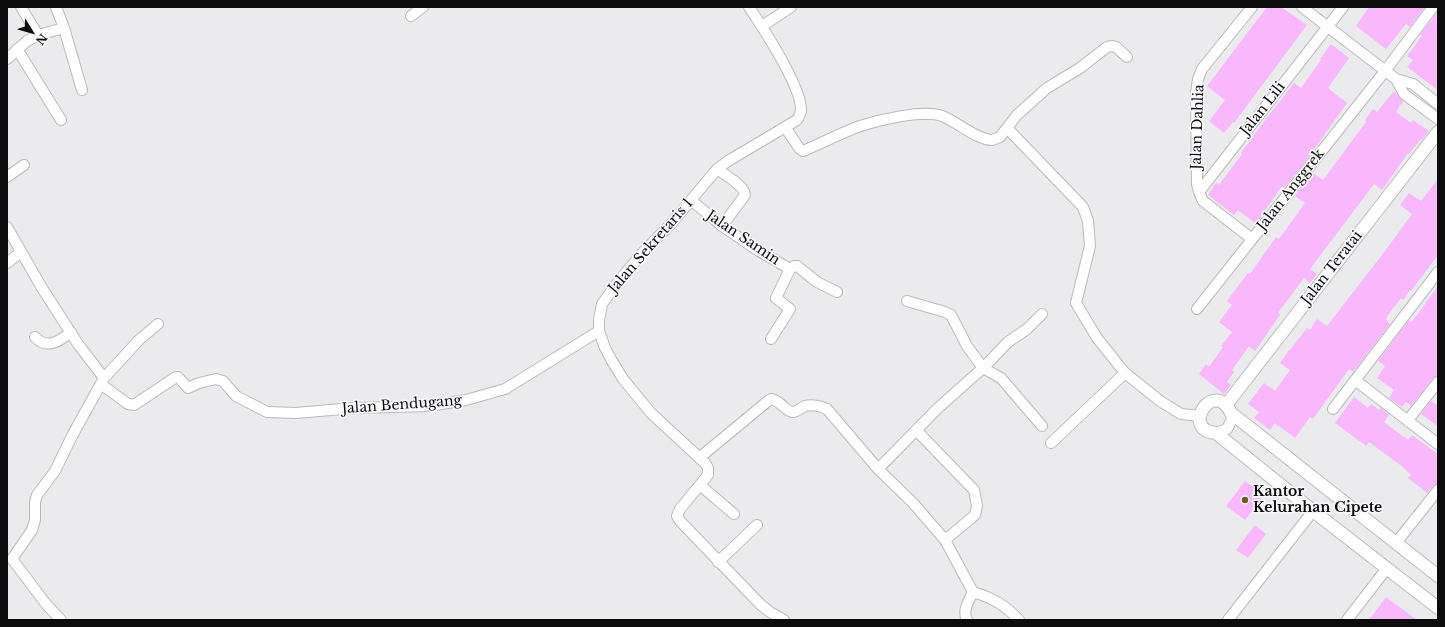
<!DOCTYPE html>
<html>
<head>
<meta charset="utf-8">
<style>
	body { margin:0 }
	#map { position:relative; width:1445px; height:627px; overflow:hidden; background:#ebebee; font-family:"Libre Baskerville",serif }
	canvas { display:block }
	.frame { position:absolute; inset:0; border:8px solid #0c0c0d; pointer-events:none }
	.north { position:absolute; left:12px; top:12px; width:40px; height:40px; -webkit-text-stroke:3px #f8f8fb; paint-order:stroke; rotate:127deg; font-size:11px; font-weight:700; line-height:16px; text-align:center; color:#0c0c0d }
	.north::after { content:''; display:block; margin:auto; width:14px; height:18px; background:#0c0c0d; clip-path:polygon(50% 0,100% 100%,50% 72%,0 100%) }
</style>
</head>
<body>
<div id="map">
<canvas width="1445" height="627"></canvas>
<div class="frame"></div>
<div class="north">N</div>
</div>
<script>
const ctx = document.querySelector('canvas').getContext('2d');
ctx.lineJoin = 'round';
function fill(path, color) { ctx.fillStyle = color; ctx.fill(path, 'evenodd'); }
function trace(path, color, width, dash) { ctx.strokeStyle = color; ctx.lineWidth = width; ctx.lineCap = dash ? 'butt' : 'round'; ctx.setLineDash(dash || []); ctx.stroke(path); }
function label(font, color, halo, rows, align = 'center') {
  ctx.font = font + ' "Libre Baskerville",serif'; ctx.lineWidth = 3.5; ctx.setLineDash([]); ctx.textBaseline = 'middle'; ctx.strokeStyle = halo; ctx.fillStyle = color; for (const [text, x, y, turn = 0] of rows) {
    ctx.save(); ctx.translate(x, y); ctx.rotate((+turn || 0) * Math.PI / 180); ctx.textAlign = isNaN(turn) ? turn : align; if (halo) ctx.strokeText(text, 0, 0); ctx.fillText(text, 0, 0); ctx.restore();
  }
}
const building = new Path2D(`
	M 1267,7 L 1281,7 L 1307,25 L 1234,123 L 1233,122 L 1224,133 L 1209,121 L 1225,100 L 1207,86 Z
	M 1369,7 L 1425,7 L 1410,27 L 1406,24 L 1386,49 L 1356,26 Z
	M 1438,11 L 1438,90 L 1407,67 L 1413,60 L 1407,56 L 1422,36 L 1420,35 Z
	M 1331,44 L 1349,58 L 1328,88 L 1347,103 L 1303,165 L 1284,188 L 1282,186 L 1256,224 L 1238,210 L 1234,215 L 1208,195 L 1216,183 L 1219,185 L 1242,154 L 1241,153 L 1262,124 L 1294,83 L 1301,88 L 1321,60 L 1320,59 Z
	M 1394,91 L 1403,101 L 1396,112 L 1411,123 L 1413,120 L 1429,131 L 1422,140 L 1421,139 L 1409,154 L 1408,153 L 1382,190 L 1374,184 L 1310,269 L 1317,274 L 1310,283 L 1304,278 L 1278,313 L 1280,315 L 1255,351 L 1249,346 L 1232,370 L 1234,372 L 1227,382 L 1231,385 L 1224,394 L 1199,374 L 1206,364 L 1209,367 L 1223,347 L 1221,346 L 1232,332 L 1219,322 L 1232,305 L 1227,301 L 1248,273 L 1250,274 L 1276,237 L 1279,239 L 1305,203 L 1295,196 L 1313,173 L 1323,180 L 1366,122 L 1365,120 L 1373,109 L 1377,112 Z
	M 1438,179 L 1438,255 L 1411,291 L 1410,290 L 1403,300 L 1401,298 L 1388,315 L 1386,320 L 1390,324 L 1353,372 L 1349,369 L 1313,419 L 1310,417 L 1295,438 L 1275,423 L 1270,430 L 1254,418 L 1259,412 L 1248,404 L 1264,383 L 1275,391 L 1290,370 L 1280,363 L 1289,350 L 1290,350 L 1307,328 L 1310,330 L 1317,319 L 1327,326 L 1385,251 L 1412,214 L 1400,205 L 1409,193 L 1421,201 Z
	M 1438,286 L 1438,376 L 1433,378 L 1411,406 L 1406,402 L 1402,407 L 1389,398 L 1394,390 L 1377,378 L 1385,366 L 1378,361 L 1409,320 L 1412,322 Z
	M 1354,397 L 1368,408 L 1371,404 L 1379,410 L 1381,408 L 1389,415 L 1384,422 L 1408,440 L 1412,435 L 1438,454 L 1438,484 L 1433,486 L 1427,493 L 1408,478 L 1411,475 L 1403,467 L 1369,442 L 1366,446 L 1335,423 Z
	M 1431,401 L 1438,406 L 1438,426 L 1421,414 Z
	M 1245,481 L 1264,495 L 1245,520 L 1226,506 Z
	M 1255,525 L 1266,534 L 1248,558 L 1236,550 Z
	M 1386,597 L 1417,620 L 1369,620 Z`);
const minor = new Path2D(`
	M 21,7 L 38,35
	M 56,7 L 64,28
	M 749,7 C 763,28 802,87 801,111 C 800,115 799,117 797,120 L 728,161 L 717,169 L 671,224 L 644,251 L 618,282 L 602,304 L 599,320 L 599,331 L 605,348 L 612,361 L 623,379 L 651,413 L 705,463 L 708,468 L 708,475 L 680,509 L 677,516 L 680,521 L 761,605 L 770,612 L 784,620
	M 1302,7 L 1396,79 L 1413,84 L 1438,104
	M 411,16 L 423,7
	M 762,26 L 791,7
	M 17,49 L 61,120
	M 7,59 L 27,41 L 38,35 L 64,28 L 82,90
	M 1396,79 L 1404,94 L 1438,119
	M 785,127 L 799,148 L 803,151 C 822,143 841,133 860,126 C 879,120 924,109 942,116 C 956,121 977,140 992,140 L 1000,137 L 1017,115 L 1047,88 L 1080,68 L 1107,47 L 1111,46 L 1116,47 L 1127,57
	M 1007,128 L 1083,207 L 1088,221 L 1090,246 L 1076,303 L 1097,338 L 1125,373
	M 717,169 C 725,175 745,186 745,195 L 722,226
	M 7,177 L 24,165
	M 1199,192 L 1343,7
	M 691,200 L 722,226 L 759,251 L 790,269 L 794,266 L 797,266 L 817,282 L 837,292
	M 7,227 L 42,288 L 78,344 L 104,378 L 72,436 L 55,471 L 37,495 L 35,502 L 35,520 L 32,530 L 12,559 L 46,604 L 61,620
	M 1252,239 L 1203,201 L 1199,192 L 1197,184 L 1196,93 L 1198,79 L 1202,69 L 1252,7
	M 7,263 L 21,252
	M 907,301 L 945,312 L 951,315 L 967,346 L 983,368 L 1001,378 L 1042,426
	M 1197,309 L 1385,71 L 1433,7
	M 35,337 C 47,350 60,341 71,332
	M 771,339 L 790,309 L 776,298 L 790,269
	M 104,378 L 139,340 L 158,324
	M 1355,380 L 1438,444
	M 102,385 L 128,404 L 134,405 L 176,377 L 178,377 L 188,388 L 199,383 L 216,379 L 223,381 L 236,396 L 267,412 L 296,413 L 354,408 L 429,406 L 466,400 L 505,389 L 599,331
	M 1333,409 L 1438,272
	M 1408,420 L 1438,382
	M 916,430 L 974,490 L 977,506 L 975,515 L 945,540
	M 1216,433 L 1227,429 L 1232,419 L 1231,413
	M 1051,443 L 1125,373 L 1160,401 L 1181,414 L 1200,416
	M 699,458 L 768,401 L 771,399 C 782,401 785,412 793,412 C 797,412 800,408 805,406 C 811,404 821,406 827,409 L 878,469 L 913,503 L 945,540 L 973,592 C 993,598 1005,605 1019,620
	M 878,469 L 938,408 L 983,368 L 1008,342 L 1027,329 L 1042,314
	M 701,486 L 734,514
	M 1396,543 L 1438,490
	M 718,562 L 757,525
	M 967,620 C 962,610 969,601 973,592
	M 1228,620 L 1313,511
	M 1347,620 L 1387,568`);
const tertiary = new Path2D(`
	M 1226,405 L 1438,132
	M 1438,576 L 1231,413 C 1214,377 1179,430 1216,433 L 1313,511 L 1438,608`);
const markers = [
	[1245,500,4,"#6c5a28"]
];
const streetNames = [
	["Jalan Lili",1263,109,-52],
	["Jalan Dahlia",1198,127,-88],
	["Jalan Anggrek",1291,190,-52],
	["Jalan Samin",743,238,34],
	["Jalan Sekretaris 1",651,246,-49],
	["Jalan Teratai",1332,268,-52],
	["Jalan Bendugang",402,405,-4]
];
const poiNames = [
	["Kantor",1253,492],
	["Kelurahan Cipete",1253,508]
];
fill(building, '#f9b7fd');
trace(minor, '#bab9bc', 12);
trace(tertiary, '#bab9bc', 14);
trace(minor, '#fff', 10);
trace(tertiary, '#fff', 12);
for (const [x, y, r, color] of markers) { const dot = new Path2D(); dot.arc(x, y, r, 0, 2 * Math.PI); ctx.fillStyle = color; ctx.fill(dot); trace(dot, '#f8f8fb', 1.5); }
label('14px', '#0c0c0d', '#f8f8fb', streetNames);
label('bold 14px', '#0c0c0d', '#f8f8fb', poiNames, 'left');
</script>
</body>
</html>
